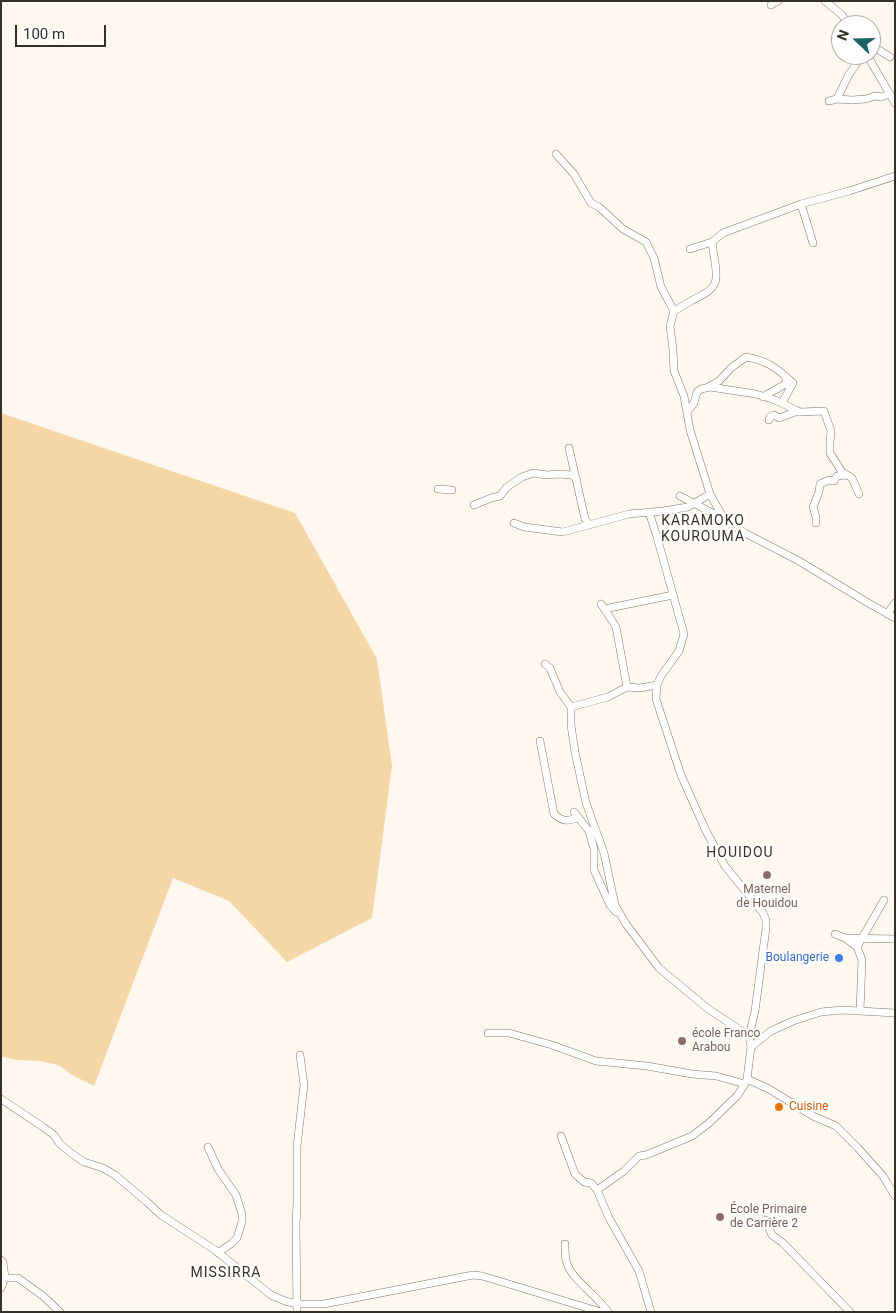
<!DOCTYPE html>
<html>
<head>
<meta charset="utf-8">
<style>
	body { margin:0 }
	#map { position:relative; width:896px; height:1313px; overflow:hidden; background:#fef8ef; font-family:Roboto,sans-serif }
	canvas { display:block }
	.frame { position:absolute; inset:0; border:2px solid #33302a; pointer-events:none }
	.north { position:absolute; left:831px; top:15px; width:50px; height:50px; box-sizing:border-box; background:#fff; border:1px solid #adacaa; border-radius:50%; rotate:291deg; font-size:14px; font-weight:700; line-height:20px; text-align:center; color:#33302a }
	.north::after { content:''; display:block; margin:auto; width:18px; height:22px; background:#1a6765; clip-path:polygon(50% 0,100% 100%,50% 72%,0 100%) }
	.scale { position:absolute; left:15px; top:25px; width:91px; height:22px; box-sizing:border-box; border:2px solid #33302a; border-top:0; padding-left:6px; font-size:15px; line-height:18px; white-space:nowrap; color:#33302a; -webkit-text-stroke:4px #fff; paint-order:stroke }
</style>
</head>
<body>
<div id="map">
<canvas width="896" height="1313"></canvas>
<div class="frame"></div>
<div class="north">N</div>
<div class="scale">100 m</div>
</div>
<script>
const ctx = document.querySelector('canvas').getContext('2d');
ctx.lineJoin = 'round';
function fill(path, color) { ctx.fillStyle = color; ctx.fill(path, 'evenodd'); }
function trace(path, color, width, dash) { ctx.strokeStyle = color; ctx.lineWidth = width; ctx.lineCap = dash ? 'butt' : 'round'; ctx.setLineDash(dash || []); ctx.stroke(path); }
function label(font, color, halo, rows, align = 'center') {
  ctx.font = font + ' Roboto,sans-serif'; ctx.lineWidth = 4.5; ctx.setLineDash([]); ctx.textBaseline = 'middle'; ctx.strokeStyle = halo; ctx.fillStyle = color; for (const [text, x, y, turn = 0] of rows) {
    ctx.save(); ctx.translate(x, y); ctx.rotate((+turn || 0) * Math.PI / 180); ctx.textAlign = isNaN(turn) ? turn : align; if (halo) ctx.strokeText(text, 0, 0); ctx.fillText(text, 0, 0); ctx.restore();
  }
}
const green = new Path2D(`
	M 1,413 L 295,513 L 377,659 L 392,766 L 372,918 L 287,962 L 229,901 L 173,878 L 94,1086 L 70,1074 L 59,1065 L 39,1061 L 18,1060 L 4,1057 L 1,1058 Z`);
const minor = new Path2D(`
	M 825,1 L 842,15 L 848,25
	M 771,5 L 778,1
	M 871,45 L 890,57
	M 867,55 L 895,103
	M 837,99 L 848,76 L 857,63 L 858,55
	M 829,101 L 837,99 L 852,100 L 866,99 L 875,96 L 881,97 L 890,94
	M 556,154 L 574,174 L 591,203 L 599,207 L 623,229 L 646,242 L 654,258 L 661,287 L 674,311
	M 801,204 L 813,243
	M 712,242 C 713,253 717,267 716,278 C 715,291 701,295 691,301 C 685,304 680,308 674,311 L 670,326 L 673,350 L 674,371 L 684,396 L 690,430 L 710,494 L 724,519 L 745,533 L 799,561 L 870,604 L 895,618
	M 690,249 L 712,242 L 723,233 L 801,204 L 849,191 L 895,176
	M 708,387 L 719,381 L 731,368 L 746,357 C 767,360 778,369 793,383 L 782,403
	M 763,397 C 771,392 779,388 787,383 L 785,376
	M 687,412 L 694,403 L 697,392 L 701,389 L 710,387 L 756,394 L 775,400 L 800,412 L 824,411 L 831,431 L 830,443 L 830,453 L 842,472 L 852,478 L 859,494
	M 769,420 L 770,417 L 774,415 L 779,418 L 798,411
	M 569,448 L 585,519 L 590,525
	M 438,489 L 452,490
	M 680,496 L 724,519
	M 474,505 L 491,498 L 500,496 L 507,487 L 522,477 L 533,473 L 547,475 L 558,474 L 572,475 L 577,480
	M 514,523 L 524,527 L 563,532 L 629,514 L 663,511 L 688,507 L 710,494
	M 816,523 L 816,517 L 813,507 L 819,492 L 820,484 L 829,480 L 834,481 L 837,476 L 847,475
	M 601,604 L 611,619 L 616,627 L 627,687
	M 609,608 L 673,595
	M 887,614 L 895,603
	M 545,664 L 550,668 L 560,692 L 571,707 L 571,725 L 575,752 L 586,803 L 604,853 L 615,905 L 626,924 L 659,968 L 707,1008 L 749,1036
	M 571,707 L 608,697 L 627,687 L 640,688 L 657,685
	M 540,741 L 554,814 C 563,822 567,821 578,818
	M 574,812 L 589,831 L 594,849 L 594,870 L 610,905 L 616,912
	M 835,934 L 845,938 L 857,947 L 862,960 L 860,1011
	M 845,938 L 895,939
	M 857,947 L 884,900
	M 488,1033 L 509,1033 L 552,1045 L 596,1061 L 647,1066 L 692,1074 L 716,1076 L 745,1084
	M 751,1047 L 771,1031 L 793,1021 L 821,1012 L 842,1010 L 895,1013
	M 747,1079 L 769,1089 L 813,1116 L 836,1126 L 858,1148 L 883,1176 L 895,1196
	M 1,1099 L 43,1127 L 54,1135 L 60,1144 L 71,1153 L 84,1162 L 103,1168 L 115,1175 L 147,1202 L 161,1215 L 215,1250 L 271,1295 L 285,1301 L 297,1304 L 324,1304 L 473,1275 L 482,1276 L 499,1281 L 601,1312
	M 561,1136 L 575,1174 L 584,1182 L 591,1183 L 597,1190 L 609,1218 L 639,1271 L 651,1312
	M 208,1147 L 218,1169 L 236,1195 L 242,1214 L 242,1222 L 237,1238 L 232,1243 L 218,1253
	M 597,1190 L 624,1171 L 639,1156 L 646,1155 L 692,1136 L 709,1123 L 737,1096 L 745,1084 L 747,1079 L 751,1047 L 749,1036 L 755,1011 L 766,928 L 766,920 L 763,913 L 725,866 L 706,831 L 681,775 L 656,699 L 657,685 L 661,676 L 679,651 L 684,634 L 657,537 L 649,512
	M 765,1220 L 772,1235 L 783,1243 L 850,1312
	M 565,1244 C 565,1249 565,1255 566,1260 C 569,1278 597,1295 608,1312
	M 1,1260 L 3,1262 L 5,1278
	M 1,1288 L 5,1278 L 18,1278 L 43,1296 L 60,1312
	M 297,1312 L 296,1225 L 297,1203 L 297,1146 L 304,1085 L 300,1055`);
const markers = [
	[767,875,5,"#8d6e63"],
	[839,958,5,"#3f7fe0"],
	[682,1041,5,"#8d6e63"],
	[779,1107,5,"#e8710a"],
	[720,1217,5,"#8d6e63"]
];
const educationNames = [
	["Maternel",767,890,"center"],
	["de Houidou",767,904,"center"],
	["école Franco",692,1034],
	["Arabou",692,1048],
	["École Primaire",730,1210],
	["de Carrière 2",730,1224]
];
const shopNames = [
	["Boulangerie",829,958]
];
const foodNames = [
	["Cuisine",789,1107]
];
const neighbourhoodNames = [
	["KARAMOKO",703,521],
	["KOUROUMA",703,537],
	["HOUIDOU",740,853],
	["MISSIRRA",226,1273]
];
fill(green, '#f5d6a6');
trace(minor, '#7f7669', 8);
trace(minor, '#fff', 7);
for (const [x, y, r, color] of markers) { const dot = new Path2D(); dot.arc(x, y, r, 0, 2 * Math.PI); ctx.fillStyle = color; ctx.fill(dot); trace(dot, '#fff', 2); }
label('12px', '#785e54', '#fff', educationNames, 'left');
label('12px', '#366cbe', '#fff', shopNames, 'right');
label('12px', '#c56008', '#fff', foodNames, 'left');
ctx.letterSpacing = '1px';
label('14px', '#393126', '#fff', neighbourhoodNames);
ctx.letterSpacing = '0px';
</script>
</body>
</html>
